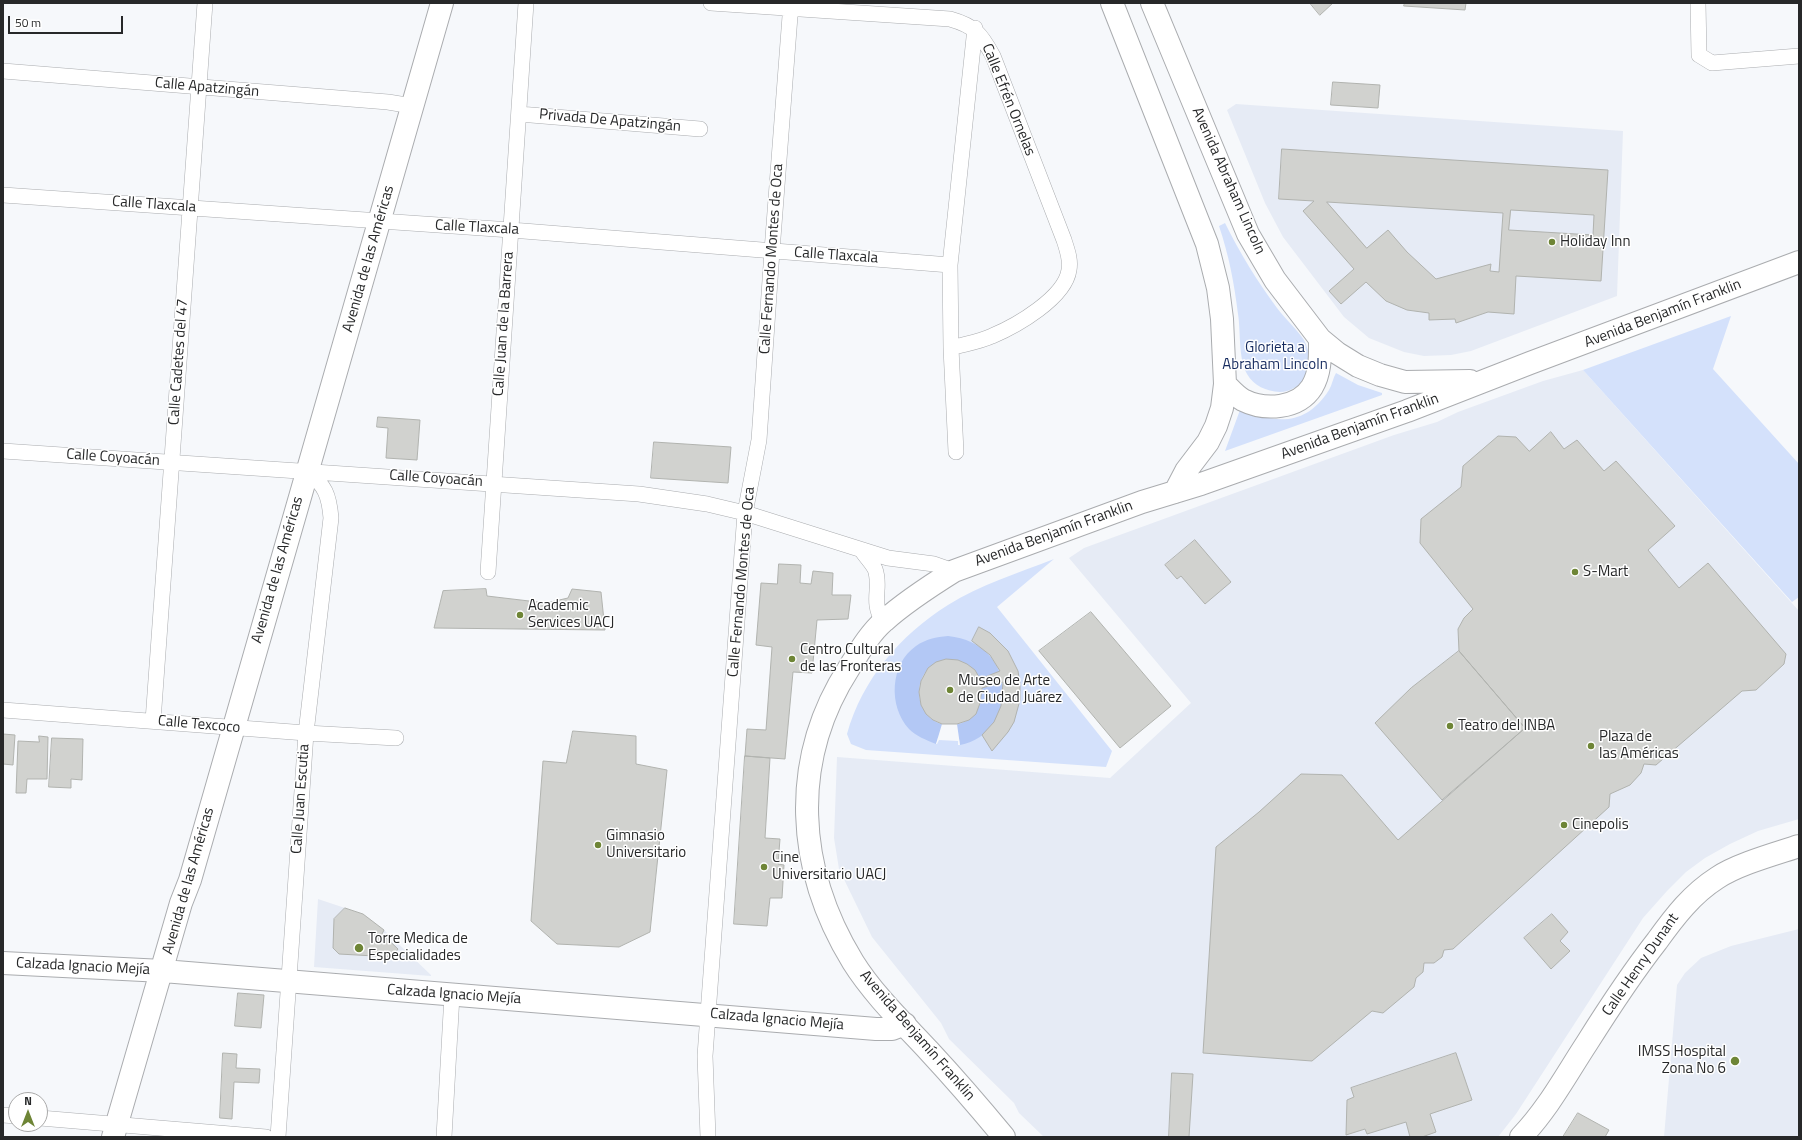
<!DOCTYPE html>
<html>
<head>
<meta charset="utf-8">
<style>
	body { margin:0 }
	#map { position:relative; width:1802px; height:1140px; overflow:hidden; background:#f6f8fb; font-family:"Titillium Web",sans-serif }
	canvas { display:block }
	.frame { position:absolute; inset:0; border:4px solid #272829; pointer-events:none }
	.north { position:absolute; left:8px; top:1092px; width:40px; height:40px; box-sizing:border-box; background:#fff; border:1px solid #a9a9a9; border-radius:50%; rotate:0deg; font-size:11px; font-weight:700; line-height:16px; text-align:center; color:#272829 }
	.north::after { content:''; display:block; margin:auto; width:14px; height:18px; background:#6e8536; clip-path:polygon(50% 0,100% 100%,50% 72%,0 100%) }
	.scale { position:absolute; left:8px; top:16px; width:115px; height:18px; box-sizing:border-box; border:2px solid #272829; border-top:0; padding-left:5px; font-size:12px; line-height:14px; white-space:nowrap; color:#272829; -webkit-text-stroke:3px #fff; paint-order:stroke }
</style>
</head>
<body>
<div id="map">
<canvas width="1802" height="1140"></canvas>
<div class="frame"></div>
<div class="north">N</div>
<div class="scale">50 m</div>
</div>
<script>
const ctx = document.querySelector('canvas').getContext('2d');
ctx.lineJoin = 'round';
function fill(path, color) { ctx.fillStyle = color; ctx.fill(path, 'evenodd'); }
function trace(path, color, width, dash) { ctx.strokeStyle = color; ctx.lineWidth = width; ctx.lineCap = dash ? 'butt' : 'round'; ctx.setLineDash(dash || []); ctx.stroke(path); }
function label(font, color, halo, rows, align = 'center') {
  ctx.font = font + ' "Titillium Web",sans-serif'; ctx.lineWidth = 3; ctx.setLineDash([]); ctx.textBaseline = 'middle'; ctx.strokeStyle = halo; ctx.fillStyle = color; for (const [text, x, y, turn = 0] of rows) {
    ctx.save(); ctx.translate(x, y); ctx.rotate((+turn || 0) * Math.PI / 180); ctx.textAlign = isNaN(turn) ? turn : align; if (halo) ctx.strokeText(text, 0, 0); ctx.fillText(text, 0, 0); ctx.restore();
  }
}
const built = new Path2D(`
	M 1236,104 L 1623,131 L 1617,296 L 1471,351 L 1451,355 L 1424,356 L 1404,352 L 1369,338 L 1344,317 L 1283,237 L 1265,203 L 1227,110 Z
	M 1583,370 L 1799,611 L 1799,819 L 1758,831 L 1730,844 L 1705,858 L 1686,872 L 1667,891 L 1643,918 L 1516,1114 L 1498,1137 L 1044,1137 L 1019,1113 L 1014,1103 L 949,1039 L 941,1023 L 872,937 L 839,869 L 834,838 L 837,757 L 1110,778 L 1191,703 L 1069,558 L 1084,548 L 1394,435 L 1437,422 L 1458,412 L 1543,381 Z
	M 318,899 L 363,914 L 384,930 L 431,975 L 431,976 L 314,967 Z
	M 1799,929 L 1799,1137 L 1664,1137 L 1677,985 L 1685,973 L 1701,958 L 1731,946 Z`);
const green = new Path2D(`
	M 1225,223 C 1240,253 1257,281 1277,308 C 1285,319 1297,329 1304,340 C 1310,351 1312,368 1305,378 C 1300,386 1289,392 1280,392 C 1266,391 1254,386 1247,374 C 1238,357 1241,333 1238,314 C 1234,282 1229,256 1219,226 Z
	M 1731,316 L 1713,369 L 1799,464 L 1799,597 L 1792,602 L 1583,370 Z
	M 1336,373 L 1358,385 L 1382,393 L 1382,395 L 1225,451 L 1240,410 C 1277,423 1305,427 1329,390 C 1332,385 1333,378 1336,373 Z
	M 1054,559 L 997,607 L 1112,751 L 1106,767 L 866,750 L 851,744 L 847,734 C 862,680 900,635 948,605 C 980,585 1018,573 1054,559 Z`);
const water = new Path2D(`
	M 948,636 C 1019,643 1020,733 960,745 L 959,739 L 938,738 L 936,744 C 926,740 916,736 909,729 C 888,706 890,664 916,646 C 926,639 936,637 948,636 ZM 946,659 C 974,662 990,682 977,709 C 974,717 969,720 962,723 C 918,738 900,671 946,659 Z`);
const pier = new Path2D(`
	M 942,724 L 957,724 L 960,745 L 958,745 L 958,741 L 939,740 L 937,744 L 936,744 Z`);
const building = new Path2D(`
	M 1310,3 L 1333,3 L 1320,15 Z
	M 1405,3 L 1466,3 L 1465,10 L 1404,6 Z
	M 1333,82 L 1380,85 L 1378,108 L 1331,105 Z
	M 1282,149 L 1608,170 L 1601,281 L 1516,276 L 1514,314 L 1488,312 L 1456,323 L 1455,319 L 1429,320 L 1429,313 L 1407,310 L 1386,301 L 1366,282 L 1341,304 L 1329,291 L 1354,269 L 1303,211 L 1314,201 L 1279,199 ZM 1327,202 L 1503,213 L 1499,272 L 1490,271 L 1491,264 L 1436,279 L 1407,252 L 1388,230 L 1367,248 ZM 1511,210 L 1594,215 L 1593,235 L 1509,230 Z
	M 378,417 L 420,420 L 417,460 L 386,458 L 388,428 L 377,427 Z
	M 1551,432 L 1564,449 L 1577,440 L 1604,471 L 1616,461 L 1675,526 L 1648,550 L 1679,588 L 1708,563 L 1786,654 L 1784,664 L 1756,690 L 1742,691 L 1656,765 L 1644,764 L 1641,773 L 1630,785 L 1610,794 L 1609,807 L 1453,949 L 1444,950 L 1442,957 L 1434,963 L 1424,963 L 1423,972 L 1416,978 L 1414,987 L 1383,1013 L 1372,1011 L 1312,1061 L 1203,1053 L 1216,847 L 1259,812 L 1301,774 L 1342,775 L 1398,840 L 1525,728 L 1459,651 L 1458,629 L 1464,618 L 1473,609 L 1420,543 L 1421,519 L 1461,487 L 1463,466 L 1498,436 L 1516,437 L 1529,451 Z
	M 654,442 L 731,447 L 728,483 L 651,478 Z
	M 1195,540 L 1231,582 L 1205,604 L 1181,576 L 1177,579 L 1165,565 Z
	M 779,564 L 801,565 L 800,583 L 811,584 L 813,571 L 833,573 L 832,595 L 851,595 L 848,619 L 817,620 L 812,673 L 793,672 L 785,759 L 745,756 L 747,729 L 766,730 L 772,647 L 756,645 L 761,583 L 777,584 Z
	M 486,589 L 487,596 L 546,603 L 568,598 L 572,589 L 601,592 L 605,630 L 434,628 L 443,591 Z
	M 1091,612 L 1171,706 L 1120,748 L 1039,651 Z
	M 979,627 L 990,633 L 1008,651 L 1018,671 L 1020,684 L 1020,700 L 1014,722 L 1008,732 L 992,751 L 982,735 L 994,722 L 1001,706 L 1003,682 L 982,688 L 980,703 L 976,714 L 969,720 L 957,724 L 942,724 L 933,720 L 926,714 L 921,705 L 919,692 L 921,681 L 928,668 L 936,662 L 946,659 L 958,660 L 967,664 L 975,670 L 980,679 L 1000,671 L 990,655 L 972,641 Z
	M 1459,651 L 1525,728 L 1442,800 L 1375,723 L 1411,688 Z
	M 573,731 L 636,736 L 636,764 L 667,770 L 650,932 L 619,947 L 557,944 L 531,921 L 543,761 L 566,763 Z
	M 3,734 L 15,735 L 13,765 L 3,764 Z
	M 39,736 L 48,737 L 47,779 L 27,779 L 26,793 L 16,793 L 18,741 L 39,742 Z
	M 52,738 L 83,739 L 82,780 L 71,779 L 71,788 L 49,787 Z
	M 745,756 L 770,758 L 765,838 L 780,839 L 778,864 L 784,865 L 782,898 L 770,898 L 767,926 L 734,924 Z
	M 345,908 L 363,914 L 384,930 L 382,934 L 398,949 L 392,957 L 339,954 L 333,948 L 334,919 Z
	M 1552,914 L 1568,932 L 1560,941 L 1570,951 L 1551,969 L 1524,938 Z
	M 238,993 L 264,995 L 261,1028 L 235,1026 Z
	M 223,1053 L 237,1054 L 236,1068 L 260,1069 L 259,1083 L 234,1082 L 232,1119 L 220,1118 Z
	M 1456,1053 L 1472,1100 L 1430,1114 L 1436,1132 L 1422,1137 L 1410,1137 L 1406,1122 L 1367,1134 L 1365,1129 L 1346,1135 L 1347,1100 L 1354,1097 L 1351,1088 Z
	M 1172,1073 L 1193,1074 L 1189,1137 L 1169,1137 Z
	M 1578,1113 L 1609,1130 L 1605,1137 L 1563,1137 Z`);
const minor = new Path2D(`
	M 711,3 L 950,19 C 975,26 981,34 993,56 L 1064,240 C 1067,250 1071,259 1069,270 C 1065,298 1016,326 992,336 C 979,342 964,344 951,348
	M 1698,3 L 1699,55 L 1712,63 L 1799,56
	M 3,71 L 388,102 L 412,106
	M 519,114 L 700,129
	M 3,195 L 511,230 L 950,265
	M 3,451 L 639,494 L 707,504 L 745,513 L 888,558 L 934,564 L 954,571
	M 956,452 L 951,348 L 950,265 L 975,28
	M 862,551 C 866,557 872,563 875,569 C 882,588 870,600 883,622
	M 488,572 L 526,3
	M 3,710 L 306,733 L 396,738
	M 153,721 L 205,3
	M 3,1115 L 16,1116
	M 40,1118 L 266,1137
	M 278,1137 L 306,733 L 331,518 C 329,494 325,487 308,470
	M 444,1137 L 452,995
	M 708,1137 L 705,1056 L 708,1014 L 745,513 L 759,440 L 772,251 L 791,3`);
const primary = new Path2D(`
	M 1112,3 L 1207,244 L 1218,288 L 1222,319 L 1225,384 L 1222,408 L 1216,426 L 1208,442 L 1186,471 L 1175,492
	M 1152,3 L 1248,234 L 1275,280 L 1320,339 L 1337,353 L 1358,366 L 1380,375 L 1405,382 L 1470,381
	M 1225,384 C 1231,390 1236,396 1243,400 C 1265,411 1298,409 1312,387 C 1321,372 1320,355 1320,339
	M 3,963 L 163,971 L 876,1029 L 892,1029 L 905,1024
	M 113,1137 L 181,903 L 190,880 L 442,3
	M 1004,1137 C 980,1108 955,1079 929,1051 C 903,1023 873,994 853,962 C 796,869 789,761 849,668 C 859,652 870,633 884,621 C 905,602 930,586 954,571 L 1142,502 L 1201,484 L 1407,411 L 1530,363 L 1799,262
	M 1521,1137 C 1548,1109 1566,1075 1587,1043 C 1609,1008 1632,973 1657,941 C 1675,916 1692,894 1717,878 C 1738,864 1775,854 1799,846`);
const markers = [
	[1552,242,4,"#6e8536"],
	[1575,572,4,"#6e8536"],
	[520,615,4,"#6e8536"],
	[792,659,4,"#6e8536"],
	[950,690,4,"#6e8536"],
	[1450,726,4,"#6e8536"],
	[1591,746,4,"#6e8536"],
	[1564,825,4,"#6e8536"],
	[598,845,4,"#6e8536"],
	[764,867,4,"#6e8536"],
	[359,948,5,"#6e8536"],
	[1735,1061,5,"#6e8536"]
];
const streetNames = [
	["Calle Apatzingán",207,88,5],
	["Calle Efrén Ornelas",1008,100,68],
	["Privada De Apatzingán",610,121,5],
	["Avenida Abraham Lincoln",1228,181,66],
	["Calle Tlaxcala",154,205,4],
	["Calle Tlaxcala",477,228,3],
	["Calle Tlaxcala",836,256,4],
	["Avenida de las Américas",369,259,-74],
	["Calle Fernando Montes de Oca",772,259,-86],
	["Avenida Benjamín Franklin",1663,314,-21],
	["Calle Juan de la Barrera",504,324,-86],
	["Calle Cadetes del 47",179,362,-86],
	["Avenida Benjamín Franklin",1360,427,-20],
	["Calle Coyoacán",113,458,4],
	["Calle Coyoacán",436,479,4],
	["Avenida Benjamín Franklin",1054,534,-20],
	["Avenida de las Américas",278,570,-74],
	["Calle Fernando Montes de Oca",742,582,-85],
	["Calle Texcoco",199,725,5],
	["Calle Juan Escutia",301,799,-86],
	["Avenida de las Américas",189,881,-74],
	["Calle Henry Dunant",1641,965,-55],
	["Calzada Ignacio Mejía",83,967,3],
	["Calzada Ignacio Mejía",454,995,4],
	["Calzada Ignacio Mejía",777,1020,5],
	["Avenida Benjamín Franklin",917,1036,49]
];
const poiNames = [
	["Holiday Inn",1560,242],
	["S-Mart",1583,572],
	["Academic",528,606],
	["Services UACJ",528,623],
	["Centro Cultural",800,650],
	["de las Fronteras",800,667],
	["Museo de Arte",958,681],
	["de Ciudad Juárez",958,698],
	["Teatro del INBA",1458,726],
	["Plaza de",1599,737],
	["las Américas",1599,754],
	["Cinepolis",1572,825],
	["Gimnasio",606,836],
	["Universitario",606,853],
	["Cine",772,858],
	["Universitario UACJ",772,875],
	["Torre Medica de",368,939],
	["Especialidades",368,956],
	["IMSS Hospital",1726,1052,"right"],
	["Zona No 6",1726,1069,"right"]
];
const parkNames = [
	["Glorieta a",1275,348],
	["Abraham Lincoln",1275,365]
];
fill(built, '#e6ebf5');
fill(green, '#d4e1fb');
fill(water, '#b3c8f5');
fill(pier, '#f6f8fb');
fill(building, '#d1d2cf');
trace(building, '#b1b3af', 1);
trace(minor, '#aaacaf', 16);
trace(primary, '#aaacaf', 24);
trace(minor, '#fff', 15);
trace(primary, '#fff', 22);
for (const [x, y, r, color] of markers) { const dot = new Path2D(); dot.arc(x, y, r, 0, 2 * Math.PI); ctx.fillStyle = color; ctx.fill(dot); trace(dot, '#fff', 1.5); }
label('15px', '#272829', '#fff', streetNames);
label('15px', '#272829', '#fff', poiNames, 'left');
label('15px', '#162b5f', '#fff', parkNames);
</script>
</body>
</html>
